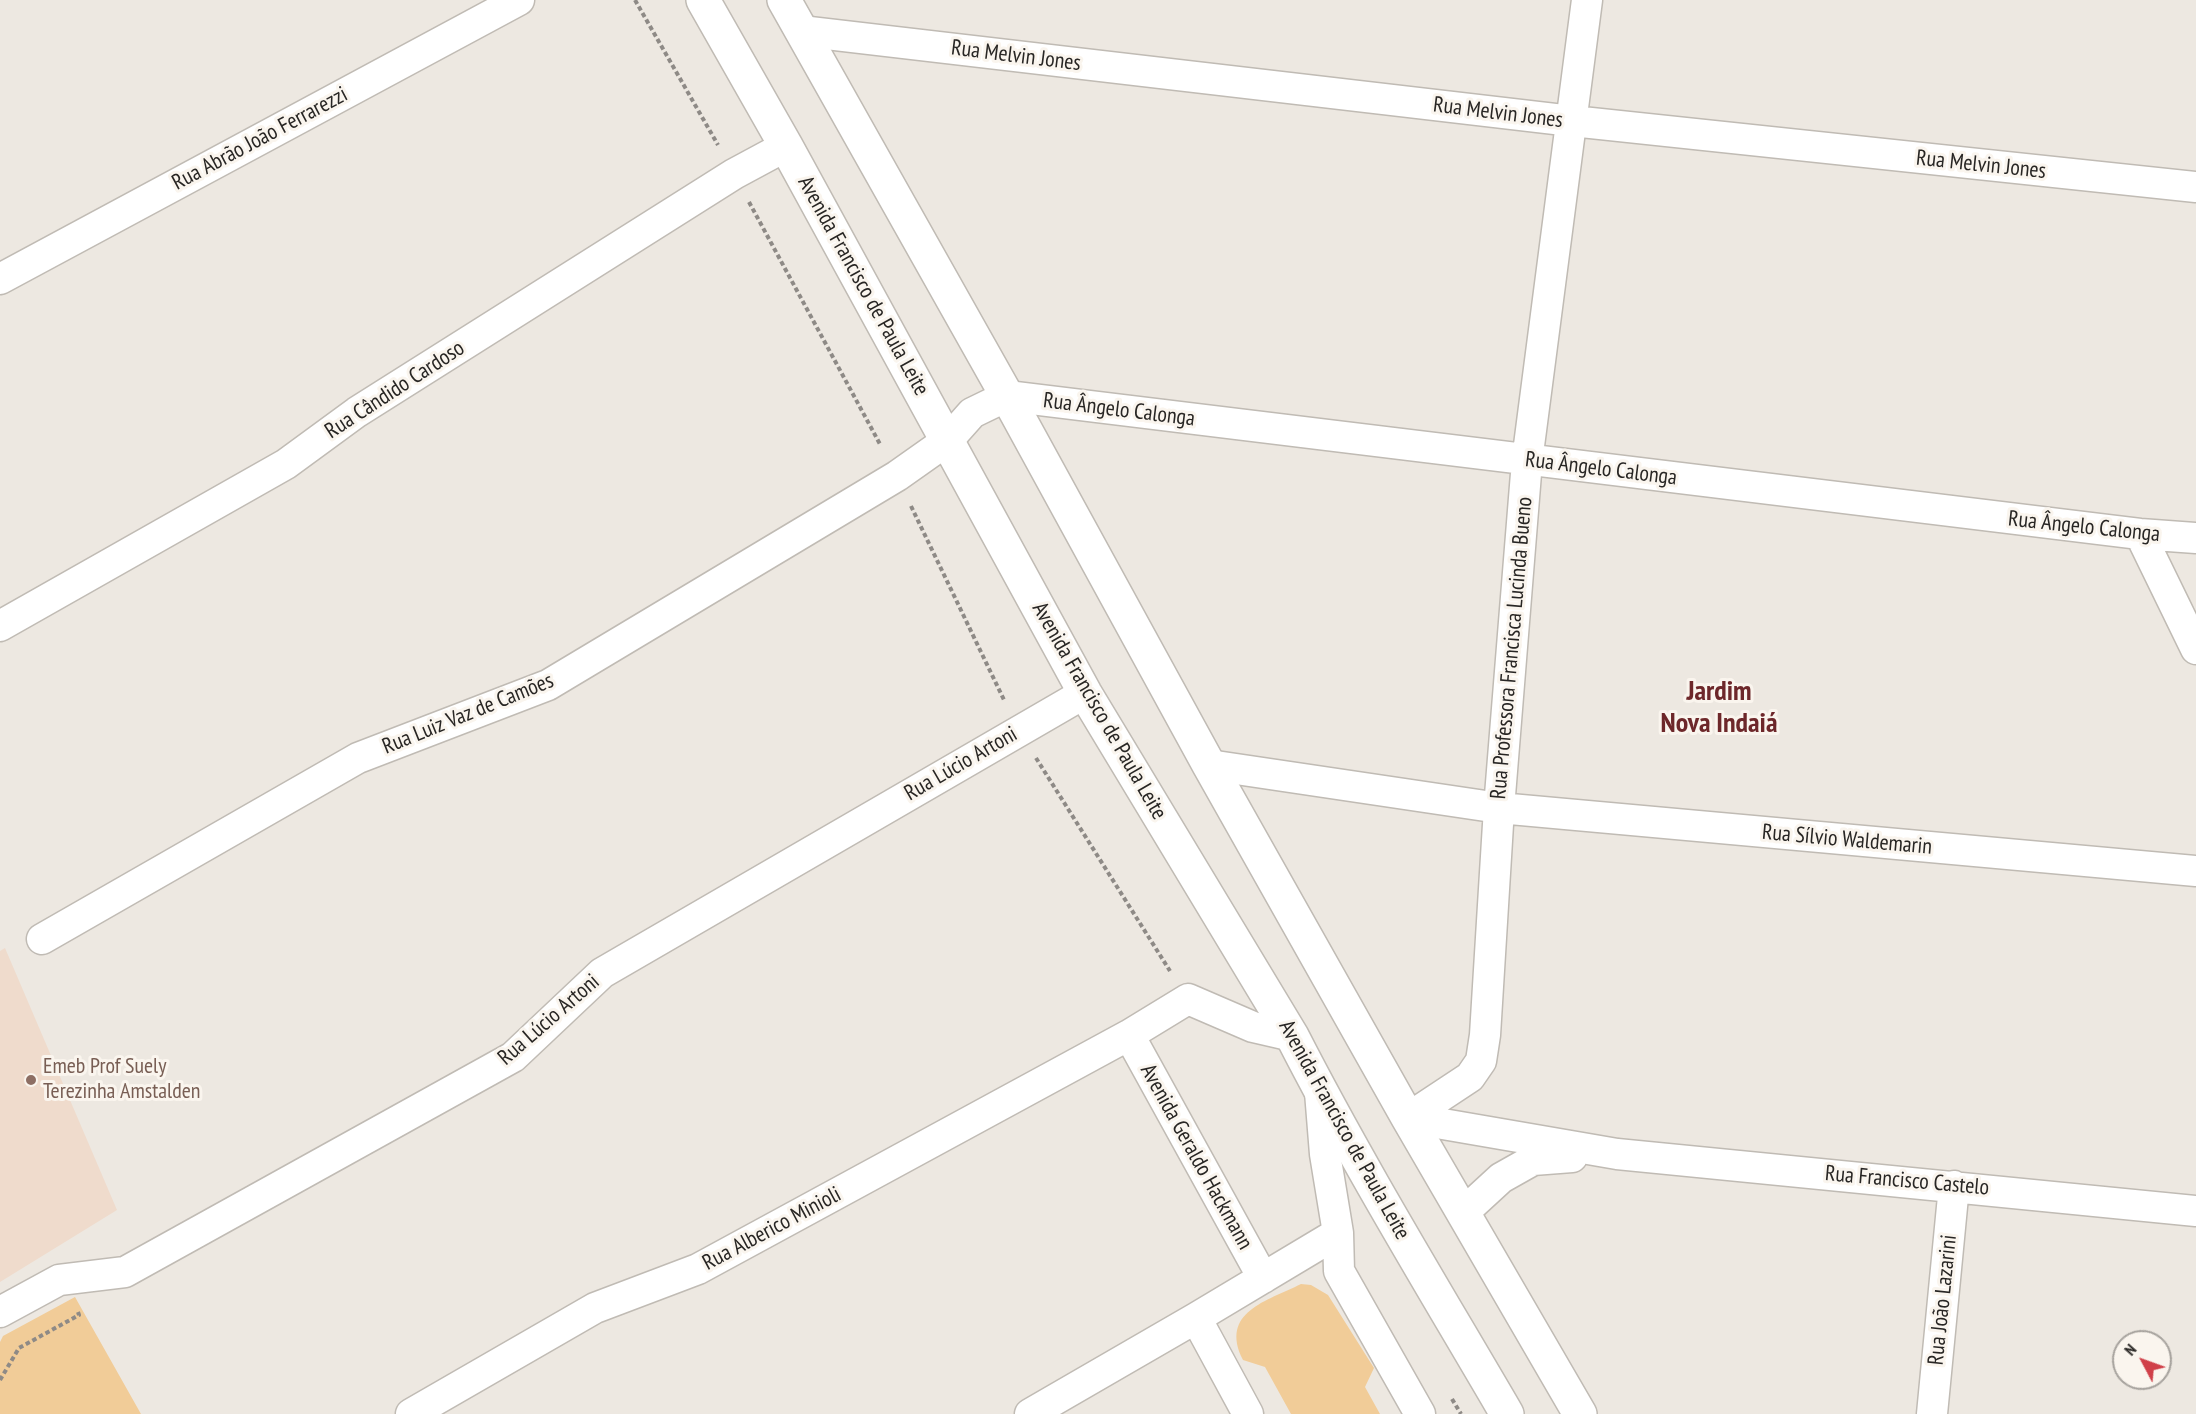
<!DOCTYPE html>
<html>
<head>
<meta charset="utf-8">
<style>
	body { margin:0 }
	#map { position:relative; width:2196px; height:1414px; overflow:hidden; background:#ede8e1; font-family:"PT Sans Narrow",sans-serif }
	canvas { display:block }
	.north { position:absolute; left:2112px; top:1330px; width:60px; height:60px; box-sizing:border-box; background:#faf5ee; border:2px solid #a6a29d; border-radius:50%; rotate:311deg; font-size:16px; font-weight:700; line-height:24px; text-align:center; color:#282624 }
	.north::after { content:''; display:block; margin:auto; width:21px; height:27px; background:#d04049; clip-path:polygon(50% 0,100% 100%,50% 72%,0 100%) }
</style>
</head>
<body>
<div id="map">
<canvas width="2196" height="1414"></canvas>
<div class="north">N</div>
</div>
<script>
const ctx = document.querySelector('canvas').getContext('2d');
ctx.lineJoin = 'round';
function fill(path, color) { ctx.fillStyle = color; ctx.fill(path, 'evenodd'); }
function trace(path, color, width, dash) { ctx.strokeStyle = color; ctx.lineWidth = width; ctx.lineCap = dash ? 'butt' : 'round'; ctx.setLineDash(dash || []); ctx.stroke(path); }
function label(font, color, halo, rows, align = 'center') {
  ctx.font = font + ' "PT Sans Narrow",sans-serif'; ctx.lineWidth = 6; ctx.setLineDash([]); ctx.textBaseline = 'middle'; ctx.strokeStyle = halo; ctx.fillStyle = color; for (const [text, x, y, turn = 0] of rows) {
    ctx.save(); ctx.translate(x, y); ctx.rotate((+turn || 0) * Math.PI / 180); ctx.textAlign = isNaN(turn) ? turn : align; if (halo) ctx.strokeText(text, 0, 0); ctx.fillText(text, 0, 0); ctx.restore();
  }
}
const education = new Path2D(`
	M 5,948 L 117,1210 L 0,1282 L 0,951 Z`);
const green = new Path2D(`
	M 1301,1284 L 1311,1285 L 1328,1295 L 1374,1368 L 1365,1387 L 1380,1414 L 1291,1414 L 1265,1367 L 1243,1360 C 1219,1312 1267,1301 1301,1284 Z
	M 75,1297 L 141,1414 L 0,1414 L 0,1342 L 3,1336 Z`);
const path = new Path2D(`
	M 635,0 L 718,145
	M 749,202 L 881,446
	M 911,506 L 1005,702
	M 1036,758 L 1170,971
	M 0,1380 L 19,1348 L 79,1315 L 78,1312
	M 1452,1399 L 1461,1414`);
const street = new Path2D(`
	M 801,31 L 1572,121 L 2196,187
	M 0,279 L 519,0
	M 2140,534 L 2196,649
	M 0,626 L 286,464 L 357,412 L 734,174 L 786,146
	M 1209,765 L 1499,808 L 2196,871
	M 42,939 L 358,758 L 548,685 L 897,476 L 948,440 L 972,413 L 1007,396 L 2140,534 L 2196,538
	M 1129,1035 L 1263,1278
	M 1320,1092 L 1325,1154 L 1338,1233 L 1339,1271 L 1420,1414
	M 1408,1118 L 1470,1077 L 1481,1061 L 1485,1035 L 1499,808 L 1527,461 L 1587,0
	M 1408,1118 L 1617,1154 L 2196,1211
	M 1464,1212 L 1501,1178 L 1533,1160 L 1572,1157
	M 0,1312 L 59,1280 L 125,1272 L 513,1057 L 602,973 L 1085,693
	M 1196,1318 L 1248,1414
	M 411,1414 L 595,1308 L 698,1269 L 1129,1035 L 1188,999 L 1253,1027 L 1292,1036
	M 1030,1414 L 1196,1318 L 1338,1233
	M 1932,1414 L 1954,1186`);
const primary = new Path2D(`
	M 703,0 L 786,146 L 1085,693 L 1292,1036 C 1358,1165 1434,1289 1507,1414
	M 784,0 L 1007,396 L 1209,765 L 1408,1118 L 1580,1414`);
const markers = [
	[31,1080,6,"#8d6e63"]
];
const streetNames = [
	["Rua Melvin Jones",1016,56,7],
	["Rua Melvin Jones",1498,113,7],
	["Rua Abrão João Ferrarezzi",260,139,-28],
	["Rua Melvin Jones",1981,165,6],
	["Avenida Francisco de Paula Leite",863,286,61],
	["Rua Cândido Cardoso",395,390,-33],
	["Rua Ângelo Calonga",1119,410,7],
	["Rua Ângelo Calonga",1601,469,7],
	["Rua Ângelo Calonga",2084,527,6],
	["Rua Professora Francisca Lucinda Bueno",1512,648,-85],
	["Avenida Francisco de Paula Leite",1099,711,60],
	["Rua Luiz Vaz de Camões",468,714,-22],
	["Rua Lúcio Artoni",961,764,-30],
	["Rua Sílvio Waldemarin",1847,840,5],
	["Rua Lúcio Artoni",549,1020,-41],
	["Avenida Francisco de Paula Leite",1344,1130,61],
	["Avenida Geraldo Hackmann",1196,1157,61],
	["Rua Francisco Castelo",1907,1181,5],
	["Rua Alberico Minioli",772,1229,-28],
	["Rua João Lazarini",1943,1300,-84]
];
const educationNames = [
	["Emeb Prof Suely",43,1067],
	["Terezinha Amstalden",43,1092]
];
const districtNames = [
	["Jardim",1719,692],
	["Nova Indaiá",1719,724]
];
fill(education, '#efdbcc');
fill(green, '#f1cc98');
trace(street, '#c0bbb4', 33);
trace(primary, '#c0bbb4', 36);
trace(path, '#8e8a86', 4, [4.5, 3]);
trace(street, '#fff', 30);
trace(primary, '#fff', 33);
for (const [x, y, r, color] of markers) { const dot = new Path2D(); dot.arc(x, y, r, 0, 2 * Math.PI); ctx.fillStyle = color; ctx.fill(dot); trace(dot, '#faf5ee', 2); }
label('22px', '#282624', '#faf5ee', streetNames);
label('22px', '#785e54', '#faf5ee', educationNames, 'left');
label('bold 28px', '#6d272a', '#faf5ee', districtNames);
</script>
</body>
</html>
